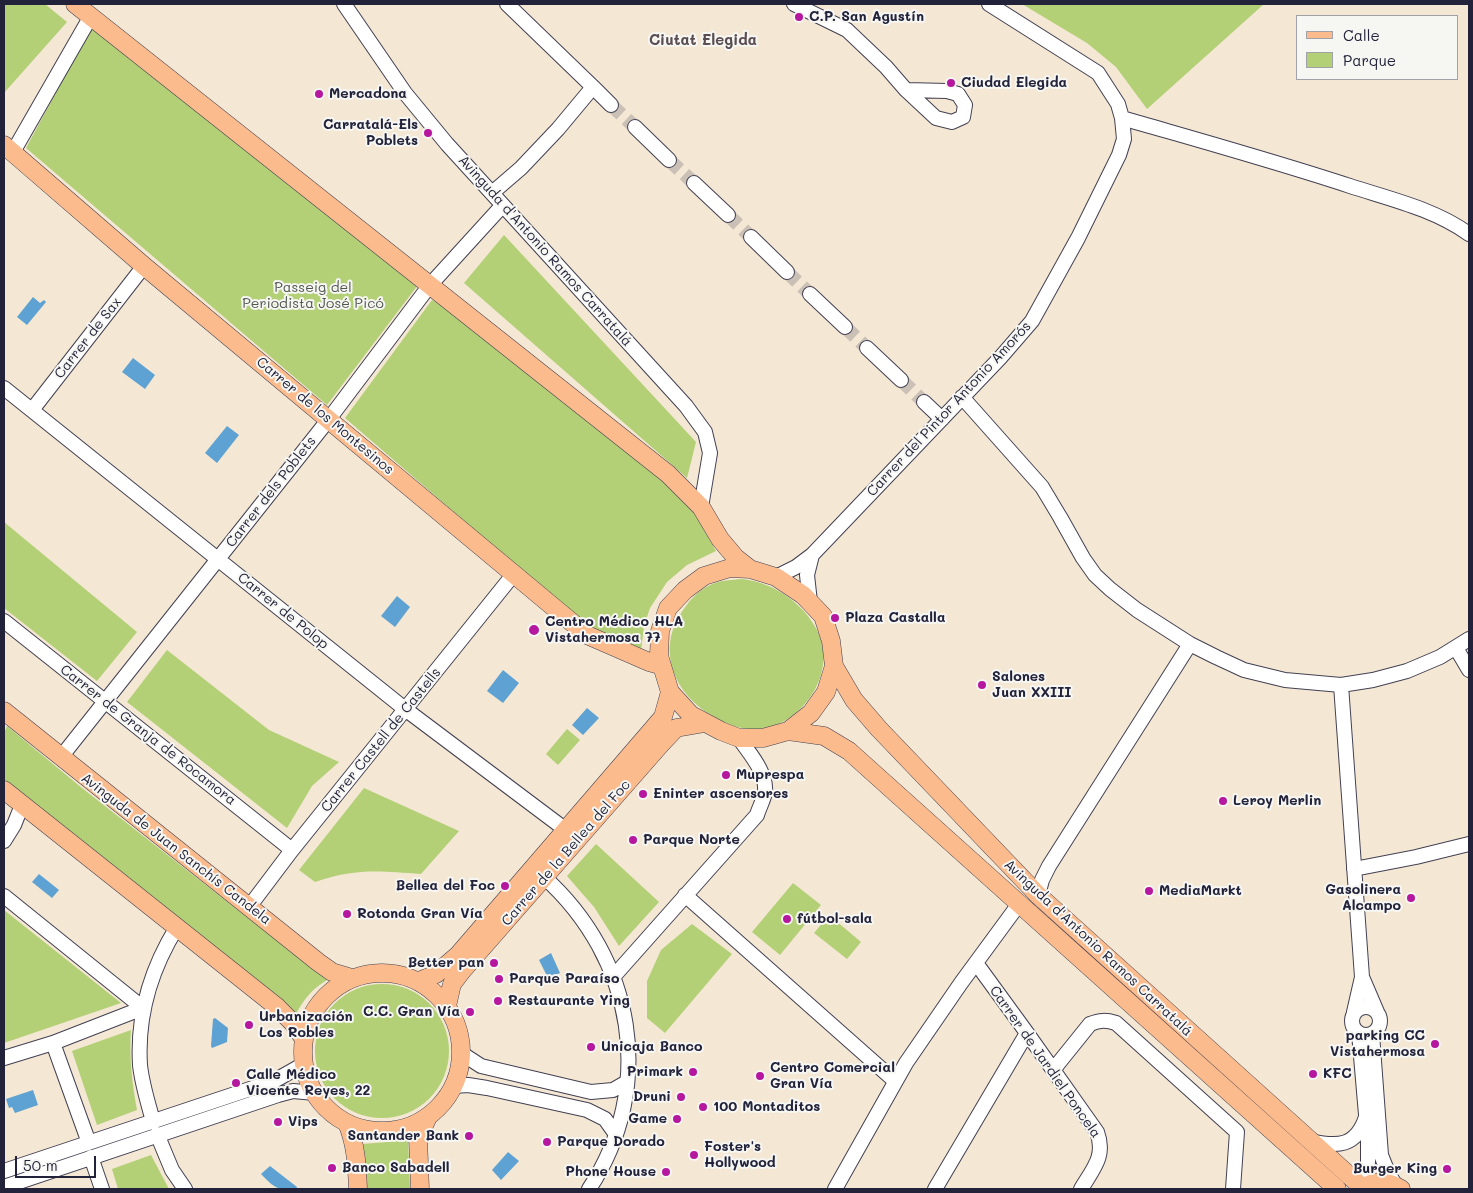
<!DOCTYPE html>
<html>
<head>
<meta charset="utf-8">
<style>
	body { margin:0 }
	#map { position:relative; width:1473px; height:1193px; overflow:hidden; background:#f4e7d4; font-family:Mali,sans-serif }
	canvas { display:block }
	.frame { position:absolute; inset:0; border:5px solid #22223b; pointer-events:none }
	.legend { position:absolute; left:1296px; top:15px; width:162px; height:65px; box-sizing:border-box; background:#f6f6f2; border:1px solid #a1a1a9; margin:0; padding:6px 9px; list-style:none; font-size:15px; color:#22223b }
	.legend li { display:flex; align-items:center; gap:10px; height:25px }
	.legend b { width:25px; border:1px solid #a1a1a9 }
	.scale { position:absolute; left:15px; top:1156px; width:81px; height:22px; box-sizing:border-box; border:2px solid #22223b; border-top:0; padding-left:6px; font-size:15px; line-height:18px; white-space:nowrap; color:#22223b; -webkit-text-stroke:4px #f6f6f2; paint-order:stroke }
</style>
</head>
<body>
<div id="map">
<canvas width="1473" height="1193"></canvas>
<div class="frame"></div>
<ul class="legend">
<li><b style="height:6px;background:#fbbb8d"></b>Calle</li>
<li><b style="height:14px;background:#b3d076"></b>Parque</li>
</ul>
<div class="scale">50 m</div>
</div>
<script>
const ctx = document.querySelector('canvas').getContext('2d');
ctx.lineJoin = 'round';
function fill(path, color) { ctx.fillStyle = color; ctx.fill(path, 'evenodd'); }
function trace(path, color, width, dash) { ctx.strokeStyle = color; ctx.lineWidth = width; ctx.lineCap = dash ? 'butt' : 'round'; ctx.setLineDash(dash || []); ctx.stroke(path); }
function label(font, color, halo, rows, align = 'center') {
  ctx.font = font + ' Mali,sans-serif'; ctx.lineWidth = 4; ctx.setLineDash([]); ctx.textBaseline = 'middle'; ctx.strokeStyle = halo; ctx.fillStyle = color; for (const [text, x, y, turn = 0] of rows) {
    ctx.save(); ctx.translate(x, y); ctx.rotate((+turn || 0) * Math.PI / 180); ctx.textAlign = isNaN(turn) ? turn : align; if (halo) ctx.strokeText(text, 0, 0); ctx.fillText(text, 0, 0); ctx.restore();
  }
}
const green = new Path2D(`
	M 4,4 L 45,4 L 67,22 L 4,93 Z
	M 1022,4 L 1264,4 L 1147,109 L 1116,67 L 1087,43 Z
	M 92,26 L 418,285 L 327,405 L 26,148 Z
	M 504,235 L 696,442 L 687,478 L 464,283 Z
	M 432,300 L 458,315 L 658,474 L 692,509 L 716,551 L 687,565 L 667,582 L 650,608 L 644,626 L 641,651 L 586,626 L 345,418 Z
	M 4,522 L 137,632 L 97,681 L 4,608 Z
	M 741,579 C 774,581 811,608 821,640 C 833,679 800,724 761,729 C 743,731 725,724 711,715 C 671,691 655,645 686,606 C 693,596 703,587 715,583 C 723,580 733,580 741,579 Z
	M 167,650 L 269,730 L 339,762 L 312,786 L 287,828 L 127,702 Z
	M 7,726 L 82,788 L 327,980 C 312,989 304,999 296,1014 L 4,781 L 4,733 Z
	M 567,729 L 580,740 L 558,765 L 546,754 Z
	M 364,788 L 459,831 L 421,874 C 380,871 355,868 315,882 L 299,870 Z
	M 596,844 L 659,902 L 619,946 L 594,907 L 567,876 Z
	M 793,883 L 821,905 L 780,955 L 752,932 Z
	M 4,910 L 121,1003 L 4,1043 Z
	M 829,915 L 861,942 L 847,959 L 814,933 Z
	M 692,924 L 732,954 L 665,1033 L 647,1018 L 647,981 L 661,950 Z
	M315 1051a67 67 0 1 1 134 0a67 67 0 1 1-134 0Z
	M 131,1030 C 129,1058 132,1082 137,1110 L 97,1125 L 72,1051 Z
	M 408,1137 L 410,1189 L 365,1189 L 363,1144 L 387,1142 Z
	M 151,1155 L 169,1189 L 118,1189 L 112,1169 Z`);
const water = new Path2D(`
	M 33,297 L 40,303 L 44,300 L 46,302 L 27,325 L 17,317 Z
	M 133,358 L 155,375 L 145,389 L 122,372 Z
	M 227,426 L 239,435 L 217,463 L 205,453 Z
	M 397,596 L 410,607 L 395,627 L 381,616 Z
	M 503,670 L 519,683 L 503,703 L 487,691 Z
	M 587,708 L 599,718 L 583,735 L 572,725 Z
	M 39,874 L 59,890 L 52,898 L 32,882 Z
	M 551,953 L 560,973 L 548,978 L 539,960 Z
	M 215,1018 L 228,1028 L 227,1042 L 212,1048 L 211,1046 L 213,1019 Z
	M 33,1090 L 38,1105 L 15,1113 L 12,1107 L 9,1108 L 6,1099 Z
	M 508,1152 L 519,1161 L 501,1180 L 492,1170 Z
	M 270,1166 L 297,1187 L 296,1189 C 275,1189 276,1189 261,1174 Z`);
const minorTunnel = new Path2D(`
	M 611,105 L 635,127
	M 669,160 L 694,183
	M 728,215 L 751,237
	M 787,272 L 810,294
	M 845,327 L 867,348
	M 901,380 L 924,402`);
const minor = new Path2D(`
	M 344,4 L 405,93 L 447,144 L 686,406 L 705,432 L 710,453 L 701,507
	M 794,4 L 847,30 L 886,67 L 906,90 L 936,118 L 952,122 L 963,117 L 965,105 L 958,94 L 947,91 L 906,90
	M 593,87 L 611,105
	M 1122,118 C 1198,140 1274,161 1350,186 C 1390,199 1434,209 1469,234
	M 635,127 L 669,160
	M 13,152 L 91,16
	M 694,183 L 728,215
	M 492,193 L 521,168 L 558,129 L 593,87 L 507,4
	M 751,237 L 787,272
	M 810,294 L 845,327
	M 867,348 L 901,380
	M 4,388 L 405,709 L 566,830
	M 962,397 L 1042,487 L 1060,517 L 1083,558 L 1095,575 L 1110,589 L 1137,610 L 1190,644 L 1216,657 L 1244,670 L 1285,680 L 1341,685 L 1373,680 L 1407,671 L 1440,657 L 1469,639
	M 924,402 L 942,419
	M 32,410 L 144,266
	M 776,577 L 796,567 L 812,555 L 1000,358 L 1032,321 L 1078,238 L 1119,155 L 1124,139 L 1122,118 L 1118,104 L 1098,73 L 989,4
	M 810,602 L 807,575 L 812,555
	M 4,621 L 292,850
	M 1456,648 L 1469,670
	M 1341,685 L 1362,977
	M 61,757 L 329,419 L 430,285 L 502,206
	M 4,841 L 14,825 L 22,805
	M 1354,869 L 1416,857 L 1469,844
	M 544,877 C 634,958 657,1086 589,1189
	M 685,895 L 895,1081
	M 1038,895 L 1042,880 L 1049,866 L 1190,644
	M 4,896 L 143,1008 L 53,1043 L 4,1058
	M 249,907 L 292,850 L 513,575
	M 976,963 L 1027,1033 L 1097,1132 C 1106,1156 1093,1169 1081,1189
	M 614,976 L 757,815 C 759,808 764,799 765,792 C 767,772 749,753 739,738
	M1352 1021a14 14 0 1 1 28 0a14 14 0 1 1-28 0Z
	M 1354,1012 L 1362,977 L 1377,1012
	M 1359,1033 L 1368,1138 L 1368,1162 L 1364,1187
	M 1372,1034 L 1381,1155 L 1389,1175 L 1397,1187
	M 53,1043 L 89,1143
	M 461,1053 L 481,1066 L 591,1092 L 613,1090 L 627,1082
	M 1053,1070 L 1090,1024 C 1100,1020 1106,1020 1116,1023 L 1237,1132 L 1233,1189
	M 454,1086 L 468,1085 L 487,1088 L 587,1110 L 605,1119 L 615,1133
	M 153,1121 C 148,1103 142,1084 140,1065 C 137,1016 151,969 177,927
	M 157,1134 L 172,1170 L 185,1189
	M 1310,1141 C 1338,1147 1356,1147 1366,1117
	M 91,1157 L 102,1189
	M 4,1171 L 274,1081 L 304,1064
	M 4,1187 L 278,1095 L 293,1091 L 315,1093
	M 835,1189 L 906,1063 L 961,983 L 1019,904
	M 935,1189 L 1027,1033`);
const major = new Path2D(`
	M 75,4 L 668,474 L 701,507 L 720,539 L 736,558 L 750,569
	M 4,145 L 144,266 L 587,635 L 649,662 L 660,665
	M 730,568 L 750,569 L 776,577 L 803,595 L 823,616 L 831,641 L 834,666 L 826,692 L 811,713 L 788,731 L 763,738 L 739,738 L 721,731 L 691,715 L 670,692 L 659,656 L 660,631 L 668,608 L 685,590 L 704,576 Z
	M 834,666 L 854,700 L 879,729 L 1038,895 L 1363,1188
	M 4,711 L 318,962 L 332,972 L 352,978
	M 788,731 L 824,736 L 849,751 L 1337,1189
	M 4,790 L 277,1007 L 293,1023 L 304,1039
	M303 1052a79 79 0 1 1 158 0a79 79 0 1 1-158 0Z
	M 419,981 L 436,974 L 458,955 L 663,717 L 670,692
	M 447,1006 L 452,984 L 461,972 L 660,745 L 676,728 L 705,723
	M 347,1123 C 356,1144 357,1166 358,1189
	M 420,1189 L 418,1138 L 428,1117
	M 1362,1189 C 1373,1180 1389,1181 1401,1189`);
const markers = [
	[799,17,5,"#b5179e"],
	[951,83,5,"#b5179e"],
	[319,94,5,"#b5179e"],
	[428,133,5,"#b5179e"],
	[835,618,5,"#b5179e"],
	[534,630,6,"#b5179e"],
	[982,685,5,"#b5179e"],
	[726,775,5,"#b5179e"],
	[643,794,5,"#b5179e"],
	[1223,801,5,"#b5179e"],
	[633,840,5,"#b5179e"],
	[505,886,5,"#b5179e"],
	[1149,891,5,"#b5179e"],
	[1411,898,5,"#b5179e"],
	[347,914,5,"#b5179e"],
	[787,919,5,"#b5179e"],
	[494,963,5,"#b5179e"],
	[499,979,5,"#b5179e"],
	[498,1001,5,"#b5179e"],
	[470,1012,5,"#b5179e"],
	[249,1025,5,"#b5179e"],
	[1435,1044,5,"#b5179e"],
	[591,1047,5,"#b5179e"],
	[693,1072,5,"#b5179e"],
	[1313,1074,5,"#b5179e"],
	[760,1076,5,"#b5179e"],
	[236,1083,5,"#b5179e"],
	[681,1097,5,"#b5179e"],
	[703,1107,5,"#b5179e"],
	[677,1119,5,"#b5179e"],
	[278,1122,5,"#b5179e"],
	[469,1136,5,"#b5179e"],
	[547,1142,5,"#b5179e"],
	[694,1155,5,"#b5179e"],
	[332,1168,5,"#b5179e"],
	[1447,1169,5,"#b5179e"],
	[666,1172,5,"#b5179e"]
];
const poiNames = [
	["C.P. San Agustín",809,17],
	["Ciudad Elegida",961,83],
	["Mercadona",329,94],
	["Carratalá-Els",418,125,"right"],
	["Poblets",418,141,"right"],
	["Plaza Castalla",845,618],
	["Centro Médico HLA",545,622],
	["Vistahermosa 77",545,638],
	["Salones",992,677],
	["Juan XXIII",992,693],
	["Muprespa",736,775],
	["Eninter ascensores",653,794],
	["Leroy Merlin",1233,801],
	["Parque Norte",643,840],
	["Bellea del Foc",495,886,"right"],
	["Gasolinera",1401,890,"right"],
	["Alcampo",1401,906,"right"],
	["MediaMarkt",1159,891],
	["Rotonda Gran Vía",357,914],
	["fútbol-sala",797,919],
	["Better pan",484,963,"right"],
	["Parque Paraíso",509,979],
	["Restaurante Ying",508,1001],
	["C.C. Gran Vía",460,1012,"right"],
	["Urbanización",259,1017],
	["Los Robles",259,1033],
	["parking CC",1425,1036,"right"],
	["Vistahermosa",1425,1052,"right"],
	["Unicaja Banco",601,1047],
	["Centro Comercial",770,1068],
	["Gran Vía",770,1084],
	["Primark",683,1072,"right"],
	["KFC",1323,1074],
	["Calle Médico",246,1075],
	["Vicente Reyes, 22",246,1091],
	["Druni",671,1097,"right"],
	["100 Montaditos",713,1107],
	["Game",667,1119,"right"],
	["Vips",288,1122],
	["Santander Bank",459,1136,"right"],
	["Parque Dorado",557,1142],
	["Foster's",704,1147],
	["Hollywood",704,1163],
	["Banco Sabadell",342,1168],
	["Burger King",1437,1169,"right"],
	["Phone House",656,1172,"right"]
];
const streetNames = [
	["Avinguda d'Antonio Ramos Carratalá",545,251,48],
	["Carrer de Sax",88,338,-52],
	["Carrer del Pintor Antonio Amorós",949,409,-47],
	["Carrer de los Montesinos",325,416,40],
	["Carrer dels Poblets",271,492,-52],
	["Carrer de Polop",283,611,39],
	["Carrer de Granja de Rocamora",148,735,38],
	["Carrer Castell de Castells",381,740,-51],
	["Avinguda de Juan Sanchís Candela",176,849,38],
	["Carrer de la Bellea del Foc",566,853,-49],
	["Avinguda d'Antonio Ramos Carratalá",1098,948,43],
	["Carrer de Jardiel Poncela",1045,1062,55]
];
const parkNames = [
	["Passeig del",313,288],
	["Periodista José Picó",313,304]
];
const neighbourhoodNames = [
	["Ciutat Elegida",703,40]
];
fill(green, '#b3d076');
fill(water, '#5da2d2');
trace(minorTunnel, '#cac0b5', 14, [14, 7]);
trace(minor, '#424052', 16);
trace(major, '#424052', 19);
trace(minor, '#fff', 14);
trace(major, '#fbbb8d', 18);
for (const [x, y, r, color] of markers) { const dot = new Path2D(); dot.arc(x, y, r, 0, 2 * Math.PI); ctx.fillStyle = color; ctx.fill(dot); trace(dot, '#f6f6f2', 2); }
label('bold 14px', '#22223b', '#f6f6f2', poiNames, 'left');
label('14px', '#22223b', '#f6f6f2', streetNames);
label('14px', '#4e564d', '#f6f6f2', parkNames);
label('bold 15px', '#5a4d52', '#f6f6f2', neighbourhoodNames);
</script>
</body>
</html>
